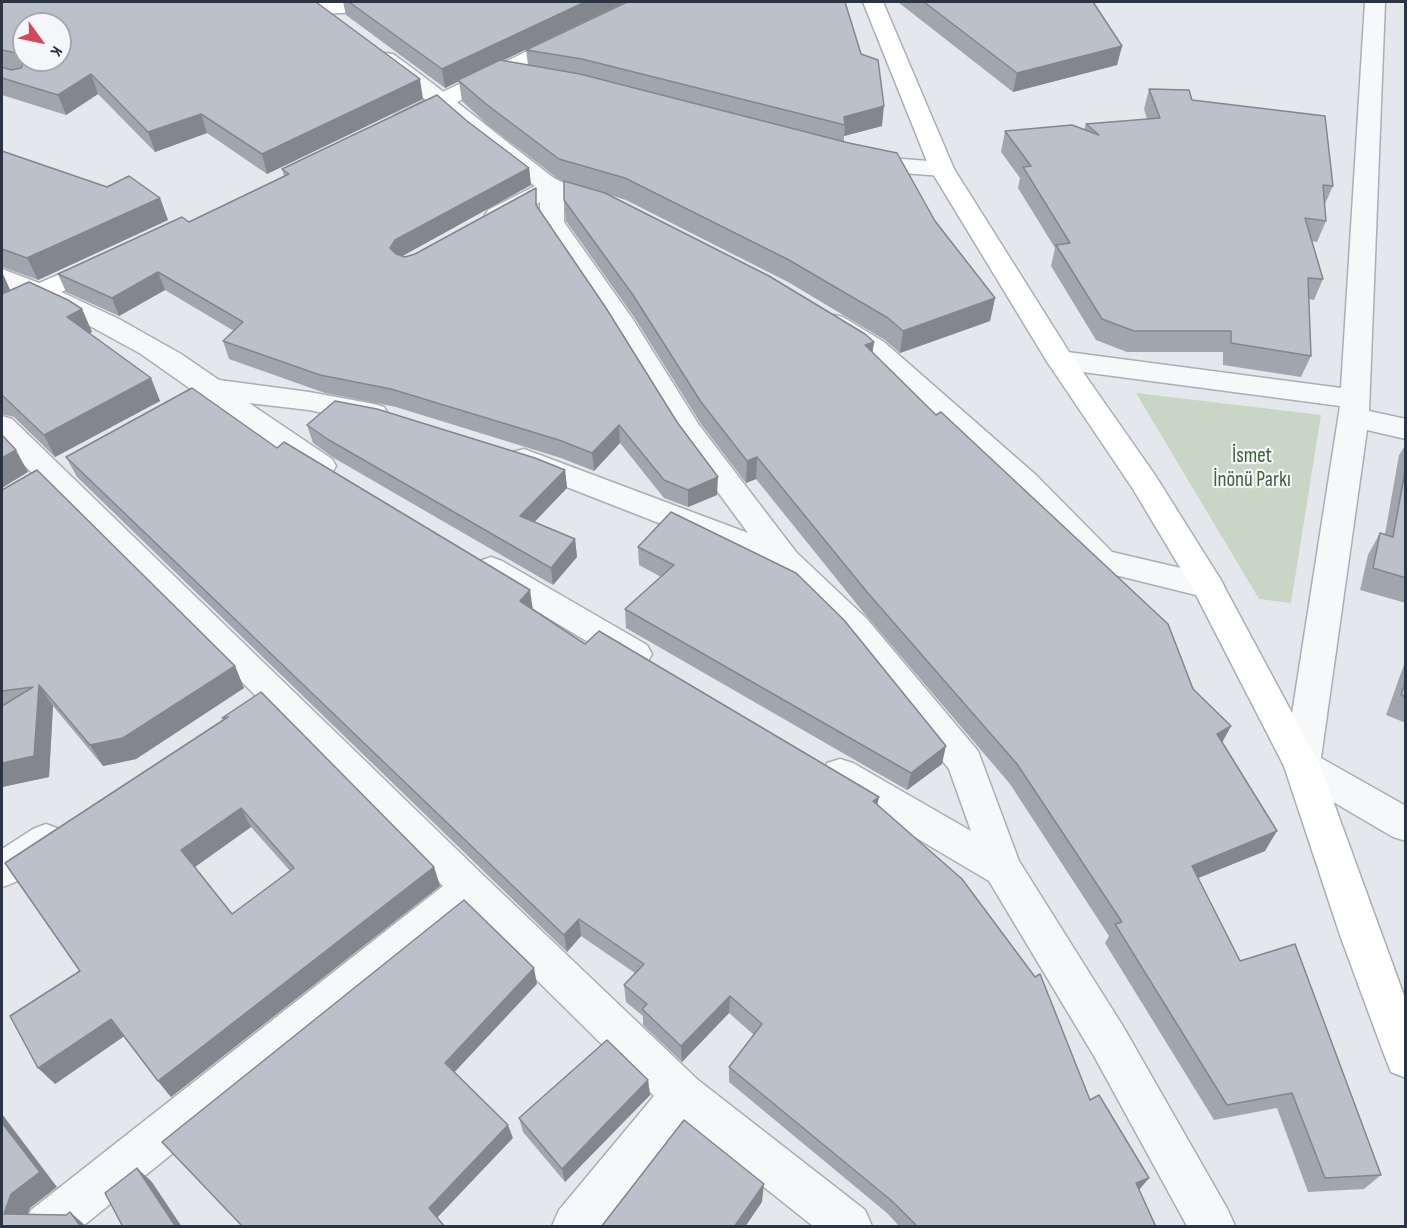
<!DOCTYPE html>
<html>
<head>
<meta charset="utf-8">
<style>
	body { margin:0 }
	#map { position:relative; width:1407px; height:1228px; overflow:hidden; background:#e4e7ec; font-family:"Sofia Sans Condensed",sans-serif }
	canvas { display:block }
	.frame { position:absolute; inset:0; border:3px solid #2b3445; pointer-events:none }
	.north { position:absolute; left:12px; top:12px; width:60px; height:60px; box-sizing:border-box; background:#f4f6f9; border:2px solid #a4a8b1; border-radius:50%; rotate:123deg; font-size:16px; font-weight:700; line-height:24px; text-align:center; color:#2b3445 }
	.north::after { content:''; display:block; margin:auto; width:21px; height:27px; background:#d1495b; clip-path:polygon(50% 0,100% 100%,50% 72%,0 100%) }
</style>
</head>
<body>
<div id="map">
<canvas width="1407" height="1228"></canvas>
<div class="frame"></div>
<div class="north">K</div>
</div>
<script>
const ctx = document.querySelector('canvas').getContext('2d');
ctx.lineJoin = 'round';
function fill(path, color) { ctx.fillStyle = color; ctx.fill(path, 'evenodd'); }
function trace(path, color, width, dash) { ctx.strokeStyle = color; ctx.lineWidth = width; ctx.lineCap = dash ? 'butt' : 'round'; ctx.setLineDash(dash || []); ctx.stroke(path); }
function label(font, color, halo, rows, align = 'center') {
  ctx.font = font + ' "Sofia Sans Condensed",sans-serif'; ctx.lineWidth = 4.5; ctx.setLineDash([]); ctx.textBaseline = 'middle'; ctx.strokeStyle = halo; ctx.fillStyle = color; for (const [text, x, y, turn = 0] of rows) {
    ctx.save(); ctx.translate(x, y); ctx.rotate((+turn || 0) * Math.PI / 180); ctx.textAlign = isNaN(turn) ? turn : align; if (halo) ctx.strokeText(text, 0, 0); ctx.fillText(text, 0, 0); ctx.restore();
  }
}
const green = new Path2D(`
	M 1136,393 L 1321,415 L 1291,603 L 1259,599 Z`);
const street = new Path2D(`
	M 1365,2 L 1385,2 L 1369,411 L 1406,419 L 1406,439 L 1367,430 L 1321,758 L 1406,806 L 1406,841 L 1393,837 L 1289,776 L 1284,765 L 1340,406 L 1060,369 L 1050,366 L 1046,360 L 1050,354 L 1060,351 L 1341,388 Z
	M 385,53 L 393,54 C 447,93 498,135 551,176 C 560,183 576,185 582,194 L 579,199 L 564,200 L 564,222 L 632,318 L 699,425 L 796,552 L 867,619 L 978,751 L 1019,861 L 1124,1028 L 1228,1210 L 1235,1226 L 1187,1226 L 1094,1056 L 989,881 L 827,785 L 822,774 L 827,763 L 840,759 L 853,763 L 971,831 L 949,769 L 843,637 L 774,568 L 513,466 L 509,459 L 513,452 L 524,449 L 748,533 L 679,439 L 609,325 L 540,222 L 540,202 L 506,220 L 497,222 L 488,220 L 485,215 L 488,210 L 535,186 C 482,146 432,102 377,64 L 374,59 L 377,54 Z
	M 861,151 L 889,158 L 942,162 L 950,164 L 954,169 L 950,174 L 942,176 L 889,172 L 853,163 L 849,158 L 853,153 Z
	M 2,269 L 55,289 L 119,319 L 181,354 L 219,380 L 309,392 L 374,404 L 384,407 L 388,414 L 384,421 L 374,424 L 309,410 L 249,403 L 332,459 L 336,466 L 332,473 L 321,476 L 310,473 L 141,354 L 79,320 L 2,286 Z
	M 834,315 L 843,317 L 884,342 L 1036,475 L 1112,552 L 1219,577 L 1224,586 L 1219,595 L 1208,598 L 1091,569 L 1014,491 L 864,354 L 825,329 L 821,323 L 825,317 Z
	M 2,416 L 12,419 L 484,876 L 698,1080 L 865,1210 L 872,1226 L 813,1226 L 686,1125 L 604,1226 L 552,1226 L 559,1210 L 654,1096 L 469,913 L 83,1226 L 24,1226 L 31,1210 L 443,886 L 260,700 L 2,443 Z
	M 491,557 L 502,561 L 647,645 L 652,654 L 647,663 L 635,667 L 623,663 L 480,577 L 475,569 L 480,561 Z
	M 46,824 L 59,829 L 65,841 C 55,862 23,881 2,887 L 2,849 L 33,829 Z`);
const secondary = new Path2D(`
	M 208,2 L 423,2 L 420,6 L 413,8 C 345,11 278,23 211,6 Z
	M 629,2 L 654,2 L 651,6 L 411,125 L 403,127 L 395,125 L 392,120 L 395,115 Z
	M 863,2 L 883,2 L 954,169 L 1071,355 L 1155,475 L 1219,577 L 1320,765 L 1406,1001 L 1406,1078 L 1391,1072 L 1385,1057 L 1341,938 L 1284,766 L 1194,591 L 1133,489 L 1046,360 L 930,169 Z
	M 102,256 L 111,259 L 115,264 L 111,269 L 11,315 L 2,317 L 2,299 Z`);
const wall = new Path2D(`
	M 2,2 L 423,99 L 267,174 L 207,133 L 155,152 L 98,94 L 66,115 L 2,95 ZM 24,24 L 60,60 L 24,60 Z
	M 343,2 L 625,2 L 502,61 L 528,65 L 526,50 L 627,2 L 882,126 L 844,136 L 844,142 L 935,221 L 995,298 L 990,321 L 900,353 L 885,340 L 788,282 L 626,200 L 610,195 L 874,342 L 872,352 L 1193,689 L 1231,726 L 1222,743 L 1265,851 L 1198,878 L 1240,961 L 1381,1175 L 1364,1189 L 1308,1192 L 1277,1108 L 1214,1120 L 1105,943 L 1109,936 L 1010,784 L 864,613 L 756,479 L 746,483 L 701,424 L 634,317 L 566,221 L 564,200 L 564,182 L 561,181 L 488,125 L 462,101 L 459,81 L 445,88 L 346,15 Z
	M 898,2 L 1097,2 L 1094,2 L 1122,46 L 1117,65 L 1013,92 Z
	M 1149,89 L 1192,100 L 1333,186 L 1324,206 L 1326,221 L 1317,242 L 1311,241 L 1323,279 L 1314,300 L 1309,299 L 1311,356 L 1301,377 L 1223,365 L 1223,352 L 1127,352 L 1096,340 L 1051,266 L 1055,248 L 1018,188 L 1020,178 L 1001,152 L 1005,131 L 1084,130 L 1086,124 L 1147,119 L 1144,109 Z
	M 467,121 L 529,168 L 531,185 L 402,256 L 405,257 L 415,254 L 538,208 L 717,495 L 688,507 L 664,498 L 620,443 L 594,471 L 561,458 L 396,407 L 325,393 L 229,359 L 223,341 L 234,331 L 165,290 L 119,316 L 66,292 L 58,274 L 189,222 L 284,176 L 282,169 Z
	M 2,151 L 107,187 L 160,198 L 168,220 L 38,280 L 2,267 Z
	M 2,272 L 10,290 L 82,309 L 92,332 L 89,333 L 151,378 L 160,401 L 55,457 L 14,417 L 2,414 Z
	M 307,425 L 565,470 L 567,488 L 534,522 L 575,539 L 577,557 L 553,585 L 334,458 L 313,443 Z
	M 1406,444 L 1406,603 L 1360,590 L 1368,555 L 1380,533 L 1385,534 L 1399,455 Z
	M 277,448 L 533,610 L 585,644 L 879,797 L 877,804 L 1090,1100 L 1149,1178 L 1139,1190 L 1156,1227 L 900,1227 L 887,1213 L 729,1082 L 729,1067 L 754,1035 L 729,1013 L 682,1062 L 643,1025 L 643,1016 L 626,1002 L 624,985 L 635,973 L 581,936 L 567,952 L 77,477 L 66,457 Z
	M 2,490 L 235,666 L 244,688 L 136,759 L 103,766 L 53,706 L 49,777 L 2,787 Z
	M 671,512 L 942,764 L 907,790 L 626,628 L 625,609 L 661,577 L 639,565 L 638,547 Z
	M 1406,659 L 1406,723 L 1386,715 Z
	M 222,718 L 434,867 L 440,886 L 171,1097 L 158,1081 L 124,1036 L 55,1084 L 80,971 L 223,720 ZM 251,827 L 290,871 L 232,914 L 195,867 Z
	M 648,1080 L 650,1095 L 565,1182 L 523,1132 L 519,1118 Z`);
const shadedWall = new Path2D(`
	M 585,2 L 625,2 L 445,88 L 442,69 Z
	M 1122,46 L 1117,65 L 1013,92 L 1017,73 Z
	M 91,74 L 98,94 L 66,115 L 58,95 Z
	M 420,79 L 423,99 L 267,174 L 262,154 Z
	M 884,106 L 882,126 L 844,136 L 845,125 L 844,117 Z
	M 201,114 L 207,133 L 155,152 L 148,132 Z
	M 529,168 L 531,185 L 399,258 L 390,248 L 395,240 Z
	M 160,198 L 168,220 L 38,280 L 27,258 Z
	M 2,272 L 11,292 L 2,298 Z
	M 158,272 L 165,290 L 119,316 L 112,298 Z
	M 995,298 L 990,321 L 900,353 L 903,331 Z
	M 82,309 L 92,332 L 78,340 L 67,317 Z
	M 874,342 L 871,363 L 865,345 Z
	M 151,378 L 160,401 L 55,457 L 44,435 Z
	M 619,425 L 620,443 L 594,471 L 592,453 Z
	M 16,450 L 28,472 L 2,488 L 2,458 Z
	M 757,457 L 756,479 L 746,483 L 747,461 Z
	M 565,470 L 567,488 L 523,534 L 520,516 Z
	M 718,477 L 717,495 L 688,507 L 688,490 Z
	M 575,539 L 577,557 L 553,585 L 551,568 Z
	M 530,590 L 533,610 L 520,601 Z
	M 235,666 L 244,688 L 136,759 L 103,766 L 90,745 Z
	M 39,685 L 53,706 L 49,777 L 2,787 L 2,763 Z
	M 1231,726 L 1220,746 L 1217,734 Z
	M 946,746 L 942,764 L 907,790 L 911,773 Z
	M 879,797 L 875,815 L 873,801 Z
	M 241,808 L 251,827 L 192,869 L 181,850 Z
	M 1277,831 L 1265,851 L 1181,885 L 1192,866 Z
	M 434,867 L 440,886 L 171,1097 L 158,1081 Z
	M 579,919 L 581,936 L 567,952 L 564,935 Z
	M 534,968 L 537,984 L 450,1077 L 445,1063 Z
	M 730,996 L 729,1013 L 682,1062 L 681,1046 Z
	M 111,1019 L 126,1035 L 55,1084 L 38,1068 Z
	M 648,1080 L 650,1095 L 565,1182 L 562,1169 Z
	M 2,1114 L 57,1187 L 30,1208 L 23,1227 L 4,1214 L 11,1194 L 2,1123 Z
	M 508,1125 L 513,1138 L 435,1220 L 429,1208 Z
	M 137,1168 L 152,1182 L 182,1227 L 176,1227 Z
	M 1149,1178 L 1138,1191 L 1136,1183 Z
	M 764,1184 L 762,1202 L 745,1227 L 734,1227 Z
	M 70,1212 L 87,1227 L 81,1227 Z`);
const building = new Path2D(`
	M 2,2 L 316,2 L 420,79 L 262,154 L 201,114 L 148,132 L 91,74 L 58,95 L 2,78 L 2,67 L 11,70 L 21,68 L 25,60 L 60,60 L 60,24 L 24,24 L 24,58 L 21,54 L 2,50 Z
	M 349,2 L 585,2 L 442,69 Z
	M 627,2 L 845,2 L 861,54 L 878,60 L 884,106 L 844,117 L 845,125 L 582,59 L 526,50 Z
	M 924,2 L 1093,2 L 1122,46 L 1017,73 Z
	M 500,60 L 580,74 L 849,143 L 897,153 L 935,221 L 995,298 L 903,331 L 888,318 L 789,260 L 625,178 L 559,159 L 486,104 L 458,80 Z
	M 1149,89 L 1189,90 L 1192,100 L 1325,116 L 1333,186 L 1323,185 L 1326,221 L 1305,218 L 1323,279 L 1308,278 L 1311,356 L 1231,343 L 1231,331 L 1134,331 L 1102,319 L 1056,245 L 1070,243 L 1023,167 L 1031,166 L 1005,131 L 1072,125 L 1099,135 L 1086,124 L 1160,118 Z
	M 437,95 L 467,121 L 529,168 L 395,240 L 390,248 L 396,254 L 405,257 L 415,254 L 536,188 L 536,205 L 606,308 L 677,422 L 718,477 L 688,490 L 664,480 L 619,425 L 592,453 L 559,440 L 391,389 L 320,375 L 223,341 L 243,322 L 158,272 L 112,298 L 58,274 L 182,217 L 189,222 L 289,174 L 282,169 Z
	M 2,151 L 107,187 L 129,176 L 160,198 L 27,258 L 2,249 Z
	M 564,181 L 605,193 L 769,276 L 865,334 L 874,342 L 865,345 L 936,415 L 941,412 L 1168,624 L 1193,689 L 1231,726 L 1217,734 L 1277,831 L 1192,866 L 1240,961 L 1295,944 L 1381,1175 L 1325,1178 L 1292,1093 L 1227,1105 L 1115,924 L 1122,922 L 1017,764 L 867,592 L 757,457 L 747,461 L 701,402 L 633,295 L 564,200 Z
	M 29,282 L 68,300 L 82,309 L 67,317 L 151,378 L 44,435 L 2,395 L 2,294 Z
	M 192,388 L 277,448 L 284,442 L 530,590 L 520,601 L 585,644 L 599,631 L 879,797 L 873,801 L 962,879 L 1035,977 L 1040,974 L 1090,1100 L 1099,1095 L 1149,1178 L 1136,1183 L 1156,1227 L 918,1227 L 892,1201 L 729,1067 L 762,1024 L 730,996 L 681,1046 L 642,1009 L 647,1004 L 624,985 L 644,964 L 579,919 L 564,935 L 66,457 Z
	M 335,401 L 377,409 L 535,458 L 565,470 L 520,516 L 575,539 L 551,568 L 329,440 L 307,425 Z
	M 2,435 L 16,450 L 2,458 Z
	M 1406,466 L 1406,578 L 1373,568 L 1380,533 L 1393,537 Z
	M 37,470 L 235,666 L 123,738 L 90,745 L 39,685 L 34,756 L 2,763 L 2,706 L 33,687 L 2,691 L 2,490 Z
	M 671,512 L 796,573 L 844,620 L 946,746 L 911,773 L 625,609 L 674,565 L 638,547 Z
	M 1406,680 L 1406,697 L 1401,695 Z
	M 261,692 L 434,867 L 158,1081 L 111,1019 L 38,1068 L 10,1016 L 80,971 L 5,863 L 228,717 L 222,718 ZM 241,808 L 294,868 L 232,914 L 181,850 Z
	M 464,900 L 534,968 L 445,1063 L 508,1125 L 429,1208 L 445,1227 L 243,1227 L 162,1142 Z
	M 607,1040 L 648,1080 L 562,1169 L 519,1118 Z
	M 684,1120 L 764,1184 L 734,1227 L 601,1227 Z
	M 2,1123 L 40,1172 L 11,1194 L 4,1214 L 66,1215 L 70,1212 L 81,1227 L 2,1227 Z
	M 137,1168 L 176,1227 L 123,1227 L 105,1193 Z`);
const parkNames = [
	["İsmet",1252,457],
	["İnönü Parkı",1252,481]
];
fill(green, '#c9d6c5');
trace(street, '#a9aeb7', 3);
trace(secondary, '#a9aeb7', 3);
fill(street, '#f7f8fa');
fill(secondary, '#fff');
fill(wall, '#a1a5ae');
fill(shadedWall, '#83868d');
fill(building, '#bbc0ca');
trace(building, '#83868d', 1.5);
label('21px', '#3f6138', '#f4f6f9', parkNames);
</script>
</body>
</html>
